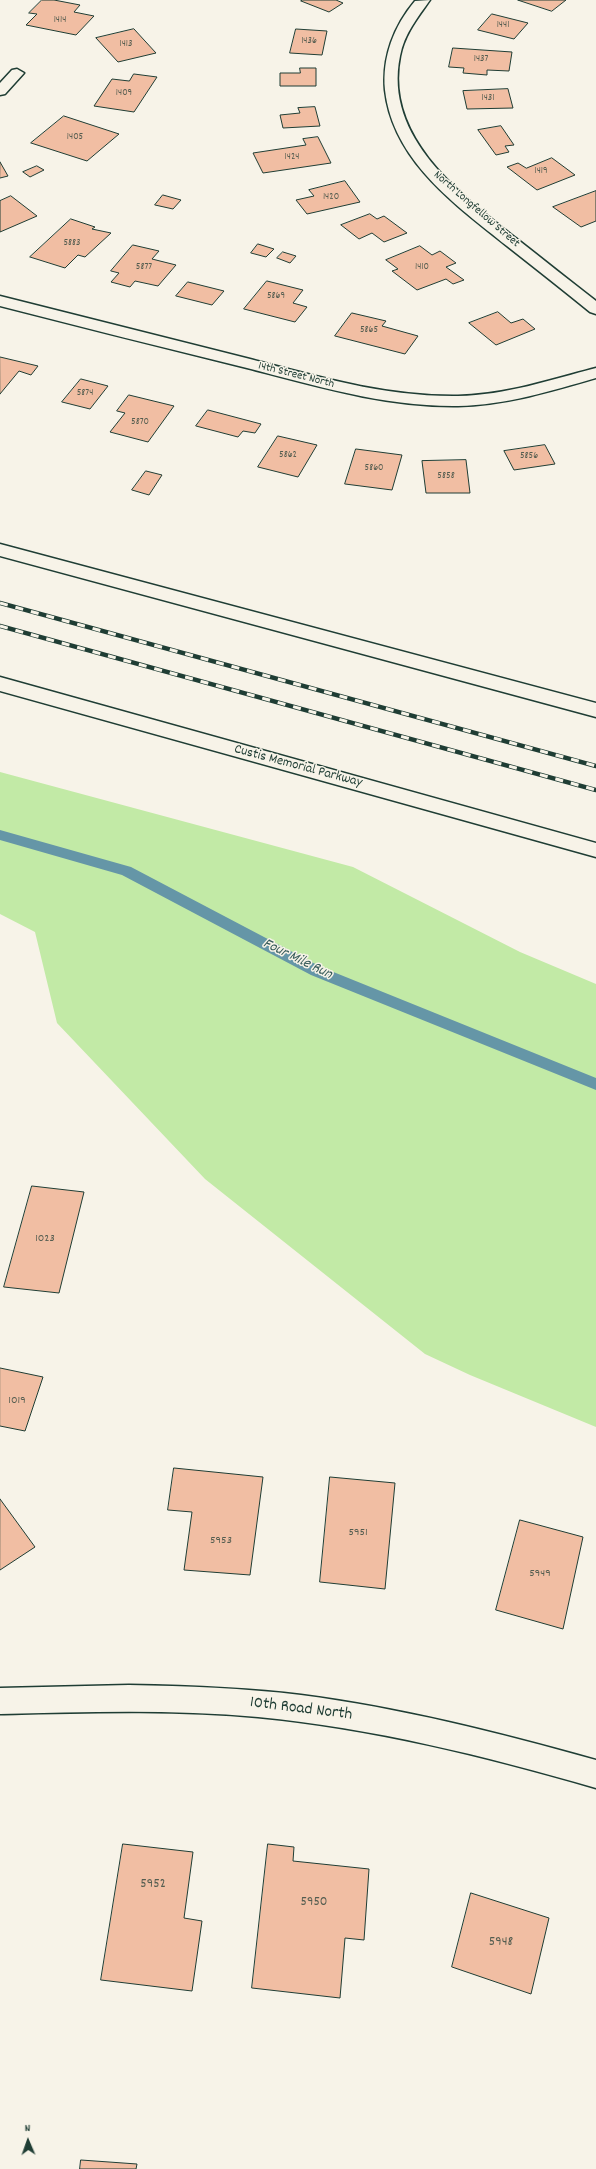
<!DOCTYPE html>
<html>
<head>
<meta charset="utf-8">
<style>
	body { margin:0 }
	#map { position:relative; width:596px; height:2169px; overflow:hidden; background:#f7f3e8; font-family:Dekko,sans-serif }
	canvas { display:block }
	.north { position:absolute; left:8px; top:2121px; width:40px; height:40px; -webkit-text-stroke:3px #f7f3e8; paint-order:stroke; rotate:358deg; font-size:11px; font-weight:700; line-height:16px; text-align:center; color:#1f3d34 }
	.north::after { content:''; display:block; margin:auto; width:14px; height:18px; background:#1f3d34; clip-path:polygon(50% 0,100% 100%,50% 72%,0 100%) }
</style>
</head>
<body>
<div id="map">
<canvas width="596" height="2169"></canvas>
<div class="north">N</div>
</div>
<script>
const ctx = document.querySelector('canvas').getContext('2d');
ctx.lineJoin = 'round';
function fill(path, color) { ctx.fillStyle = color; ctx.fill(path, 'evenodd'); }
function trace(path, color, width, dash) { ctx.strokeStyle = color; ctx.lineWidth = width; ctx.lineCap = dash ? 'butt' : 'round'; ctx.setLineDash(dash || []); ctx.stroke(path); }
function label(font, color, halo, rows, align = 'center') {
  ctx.font = font + ' Dekko,sans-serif'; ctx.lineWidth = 3; ctx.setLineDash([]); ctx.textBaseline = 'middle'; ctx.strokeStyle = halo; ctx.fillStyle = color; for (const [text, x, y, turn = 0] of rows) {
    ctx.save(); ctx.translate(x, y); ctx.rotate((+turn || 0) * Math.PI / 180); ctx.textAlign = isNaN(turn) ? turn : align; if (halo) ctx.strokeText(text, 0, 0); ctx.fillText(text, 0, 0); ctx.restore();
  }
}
const green = new Path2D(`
	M 0,772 L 353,867 L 520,952 L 596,984 L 596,1427 L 470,1375 L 425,1354 L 205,1179 L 57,1023 L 35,932 L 0,914 Z`);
const stream = new Path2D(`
	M 0,830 L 131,867 L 321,967 L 596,1078 L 596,1090 L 311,975 L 122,875 L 0,840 Z`);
const building = new Path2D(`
	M 42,0 L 54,0 L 80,5 L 74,12 L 94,16 L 76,35 L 26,25 L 37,14 L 29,13 Z
	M 303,0 L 336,0 L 343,3 L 329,12 L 301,1 Z
	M 518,0 L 566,0 L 552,11 Z
	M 492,14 L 528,23 L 514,39 L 478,30 Z
	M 134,29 L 156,53 L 118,62 L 96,38 Z
	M 296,29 L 327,31 L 322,55 L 290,53 Z
	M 453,48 L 512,52 L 509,71 L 487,70 L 487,75 L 463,73 L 464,68 L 449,67 Z
	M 300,68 L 316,68 L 316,86 L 280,86 L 280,73 L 300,73 Z
	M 134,74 L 157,77 L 134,112 L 94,106 L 112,79 L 129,81 Z
	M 508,89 L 513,108 L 467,109 L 463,91 Z
	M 315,107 L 320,126 L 283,128 L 280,115 L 300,113 L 298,108 Z
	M 64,116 L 119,134 L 87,161 L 31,143 Z
	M 501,126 L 514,145 L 505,146 L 509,152 L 496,155 L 478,130 Z
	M 318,137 L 331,163 L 263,173 L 253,153 L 306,145 L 303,139 Z
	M 552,158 L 575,175 L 537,190 L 507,167 L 518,163 L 526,168 Z
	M 0,162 L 8,176 L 0,178 Z
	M 37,166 L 44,170 L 30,177 L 23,172 Z
	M 345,181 L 360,202 L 307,214 L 296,200 L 314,196 L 309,190 Z
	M 596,191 L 596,221 L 581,227 L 553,207 Z
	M 163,195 L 181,200 L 173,209 L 155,205 Z
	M 11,196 L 37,216 L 0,232 L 0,201 Z
	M 370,214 L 377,219 L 384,216 L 407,233 L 384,242 L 372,233 L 359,239 L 341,225 Z
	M 71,219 L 95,227 L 92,229 L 111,233 L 85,257 L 78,255 L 65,268 L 30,257 Z
	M 258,244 L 274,249 L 266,257 L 251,253 Z
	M 133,245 L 159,251 L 152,259 L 176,265 L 158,286 L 135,281 L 130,287 L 111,282 L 119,273 L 111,271 Z
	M 420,246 L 432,255 L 440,251 L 456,263 L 446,267 L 464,280 L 453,284 L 446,279 L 417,290 L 392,271 L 398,269 L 386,260 Z
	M 283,252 L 296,256 L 290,263 L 277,258 Z
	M 267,281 L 303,290 L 293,303 L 307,307 L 295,322 L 244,309 Z
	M 188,282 L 224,291 L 212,305 L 176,296 Z
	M 498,312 L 511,323 L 523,319 L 535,329 L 496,345 L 469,323 Z
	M 352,313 L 386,321 L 382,326 L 418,336 L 405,354 L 335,336 Z
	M 0,357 L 38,366 L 31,375 L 19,371 L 0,394 Z
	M 81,379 L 108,386 L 90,409 L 62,402 Z
	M 129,395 L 174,406 L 148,442 L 110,432 L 125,413 L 117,411 Z
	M 208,410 L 261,424 L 255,433 L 243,431 L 238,437 L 196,426 Z
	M 278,436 L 317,445 L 298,477 L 258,467 Z
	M 545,445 L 555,464 L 514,470 L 504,451 Z
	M 356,449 L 402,455 L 392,490 L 345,484 Z
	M 466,460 L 470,493 L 426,493 L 422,461 Z
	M 146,471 L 162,475 L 149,495 L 132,490 Z
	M 32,1186 L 84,1192 L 59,1293 L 4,1287 Z
	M 0,1368 L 43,1377 L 25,1431 L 0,1426 Z
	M 174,1468 L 263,1477 L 250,1575 L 184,1570 L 192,1512 L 168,1510 Z
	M 330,1477 L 395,1483 L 385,1589 L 320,1582 Z
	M 0,1499 L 35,1547 L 0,1570 Z
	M 520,1520 L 583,1537 L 563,1629 L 496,1610 Z
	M 123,1844 L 193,1852 L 184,1918 L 202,1921 L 192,1991 L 101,1980 Z
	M 268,1844 L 294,1847 L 293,1861 L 369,1869 L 364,1940 L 345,1938 L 340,1998 L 252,1988 Z
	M 471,1893 L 549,1918 L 531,1994 L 452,1967 Z
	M 81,2160 L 137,2164 L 136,2169 L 80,2169 Z`);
const street = new Path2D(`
	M 430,0 C 418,17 404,34 400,56 C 383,138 461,195 517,239 C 544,260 570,281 596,301 L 596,314 L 590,312 C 563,290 535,268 507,246 C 456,205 393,161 385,90 C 382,57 394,26 415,1 Z
	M 17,69 L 24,73 L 5,94 L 0,95 L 0,83 L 12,70 Z
	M 0,296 C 83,317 167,338 250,359 C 318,377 387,397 458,396 C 506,395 550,380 596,368 L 596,378 C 551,391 506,405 458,406 C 386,407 316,386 247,368 C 165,348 82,327 0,306 Z
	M 129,1685 C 187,1686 244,1688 301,1695 C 401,1708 499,1733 596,1760 L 596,1788 C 485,1756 373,1728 258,1717 C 172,1709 86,1712 0,1714 L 0,1688 Z`);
const highway = new Path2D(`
	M 0,544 L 596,703 L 596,717 L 0,556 Z
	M 0,677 L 596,843 L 596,857 L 0,691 Z`);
const rail = new Path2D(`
	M 0,603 L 596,766
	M 0,626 L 596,790`);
const farNumbernames = [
	["1414",60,21],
	["1441",503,26],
	["1436",309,42],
	["1413",126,45],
	["1437",481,60],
	["1409",124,94],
	["1431",488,99],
	["1405",75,138],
	["1424",292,158],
	["1419",541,172],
	["1420",331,198],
	["5883",72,244],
	["5877",144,268],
	["1410",422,268],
	["5869",276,297],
	["5865",369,331],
	["5874",85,394],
	["5870",140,423],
	["5862",288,456],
	["5856",529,457],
	["5860",374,469],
	["5858",446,477]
];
const farStreetnames = [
	["North Longfellow Street",476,210,41],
	["14th Street North",296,376,14]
];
const numberNames = [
	["1023",45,1239],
	["1019",17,1401],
	["5951",358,1533],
	["5953",221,1541],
	["5949",540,1574]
];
const streetNames = [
	["Custis Memorial Parkway",298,767,15]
];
const nearNumbernames = [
	["5952",153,1885],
	["5950",314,1903],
	["5948",501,1943]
];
const waterNames = [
	["Four Mile Run",297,960,26]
];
const nearStreetnames = [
	["10th Road North",301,1710,7]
];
fill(green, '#c2eaa6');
fill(stream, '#6596a7');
fill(building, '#f1bea3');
trace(building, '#1f3d34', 1);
trace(street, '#1f3d34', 3);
trace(highway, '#1f3d34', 3);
fill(street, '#f7f3e8');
fill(highway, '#f7f3e8');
trace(rail, '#1f3d34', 4.5);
trace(rail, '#f7f3e8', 3, [8]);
label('10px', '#545d50', null, farNumbernames);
label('12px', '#1f3d34', '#f7f3e8', farStreetnames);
label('12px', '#545d50', null, numberNames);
label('14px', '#1f3d34', '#f7f3e8', streetNames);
label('14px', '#545d50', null, nearNumbernames);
label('italic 15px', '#365b5a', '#f7f3e8', waterNames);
label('17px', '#1f3d34', '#f7f3e8', nearStreetnames);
</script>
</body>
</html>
